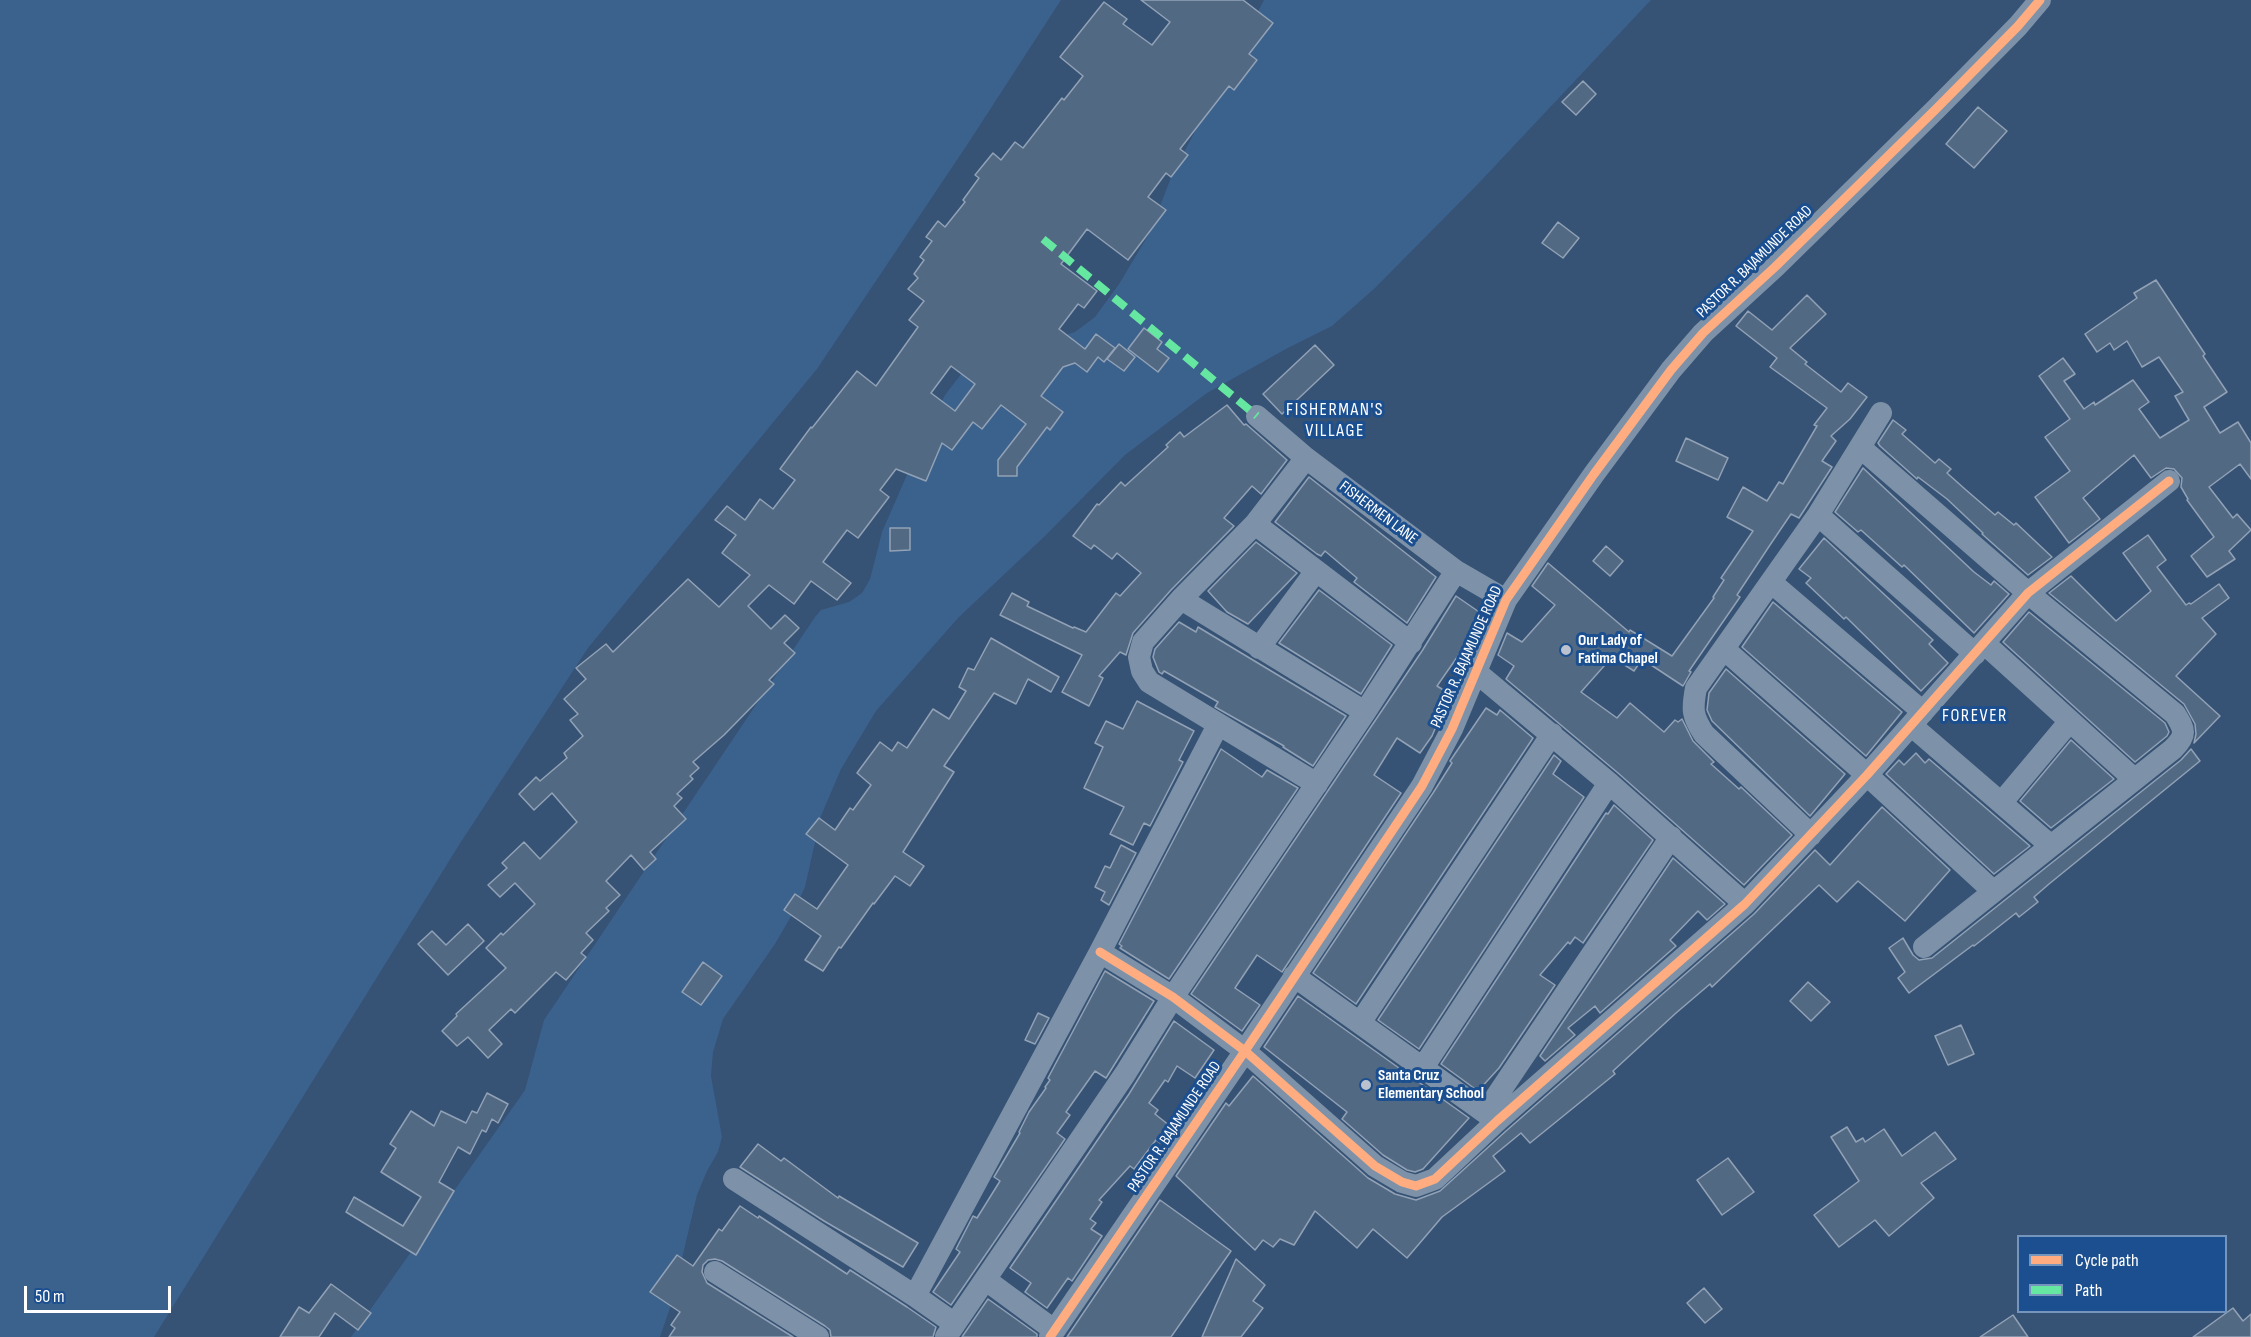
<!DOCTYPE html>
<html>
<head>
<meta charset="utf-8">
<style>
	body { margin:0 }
	#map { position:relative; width:2251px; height:1337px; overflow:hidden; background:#365274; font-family:"Sofia Sans Condensed",sans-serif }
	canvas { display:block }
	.legend { position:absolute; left:2017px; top:1235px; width:210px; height:78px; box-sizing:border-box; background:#1b4f8f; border:2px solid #7695bc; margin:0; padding:8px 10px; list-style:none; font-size:18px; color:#fff }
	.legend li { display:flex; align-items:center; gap:12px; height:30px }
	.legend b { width:30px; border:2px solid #7695bc }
	.scale { position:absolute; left:24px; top:1286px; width:147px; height:27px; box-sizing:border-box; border:3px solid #fff; border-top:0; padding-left:8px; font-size:18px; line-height:21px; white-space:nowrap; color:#fff; -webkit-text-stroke:4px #1b4f8f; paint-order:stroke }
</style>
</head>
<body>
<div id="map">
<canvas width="2251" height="1337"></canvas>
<ul class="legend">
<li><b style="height:8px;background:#ffac80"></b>Cycle path</li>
<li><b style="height:8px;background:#66e7a1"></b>Path</li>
</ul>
<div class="scale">50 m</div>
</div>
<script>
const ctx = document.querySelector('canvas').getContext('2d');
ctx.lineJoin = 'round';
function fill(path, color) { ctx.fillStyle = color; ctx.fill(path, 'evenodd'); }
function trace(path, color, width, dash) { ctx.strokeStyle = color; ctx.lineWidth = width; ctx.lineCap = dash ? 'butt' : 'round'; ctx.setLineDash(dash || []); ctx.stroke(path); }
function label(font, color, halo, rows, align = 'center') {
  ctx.font = font + ' "Sofia Sans Condensed",sans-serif'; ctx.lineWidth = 6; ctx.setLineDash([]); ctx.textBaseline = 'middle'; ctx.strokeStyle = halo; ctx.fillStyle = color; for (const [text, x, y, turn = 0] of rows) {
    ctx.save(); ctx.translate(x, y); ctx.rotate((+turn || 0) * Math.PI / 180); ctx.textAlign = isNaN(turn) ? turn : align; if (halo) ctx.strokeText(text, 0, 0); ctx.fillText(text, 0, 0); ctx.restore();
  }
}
const water = new Path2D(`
	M 0,0 L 1061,0 L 969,142 L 817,369 L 588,648 L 459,845 L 154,1337 L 0,1337 Z
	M 1264,0 L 1651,0 L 1478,184 L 1375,288 L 1332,326 L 1286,349 L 1207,393 L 1125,455 L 1045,536 L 959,617 L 876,711 L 841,769 L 821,816 L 805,887 L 793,913 L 775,944 L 723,1019 L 713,1052 L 711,1076 L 722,1137 L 718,1152 L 707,1171 L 697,1195 L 671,1305 L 660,1337 L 351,1337 L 525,1090 L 544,1020 L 815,617 L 821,610 L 849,602 L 862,593 L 870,579 L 882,532 L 920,445 L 945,395 L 968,365 L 1075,332 L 1095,317 L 1119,284 L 1149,234 L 1172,175 Z`);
const building = new Path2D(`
	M 1141,0 L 1243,0 L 1273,23 L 1249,54 L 1257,60 L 1234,90 L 1229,86 L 1180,149 L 1188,155 L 1171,177 L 1166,173 L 1148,197 L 1166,210 L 1128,260 L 1087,229 L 1061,264 L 1097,291 L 1084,308 L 1078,304 L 1059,329 L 1085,349 L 1096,334 L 1115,348 L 1104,362 L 1098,357 L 1087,372 L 1075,363 L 1063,367 L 1041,396 L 1063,412 L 1050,430 L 1047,427 L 1017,467 L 1017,476 L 998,476 L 998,460 L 1026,424 L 1001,405 L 982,429 L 973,422 L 952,450 L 942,443 L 926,481 L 896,469 L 880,490 L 889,497 L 858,538 L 847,530 L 823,562 L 851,583 L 837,600 L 811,581 L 794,604 L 769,585 L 748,606 L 771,629 L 785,615 L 799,628 L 784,643 L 795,653 L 769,680 L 774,684 L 724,735 L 693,762 L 699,768 L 690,776 L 693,779 L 677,794 L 682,798 L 674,806 L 686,819 L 650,852 L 656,859 L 644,870 L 631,855 L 606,881 L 620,895 L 606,908 L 609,911 L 586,933 L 593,940 L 581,953 L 586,957 L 566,980 L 556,972 L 515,1013 L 511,1009 L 489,1030 L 502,1044 L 488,1058 L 468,1037 L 457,1046 L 442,1031 L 457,1016 L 456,1014 L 506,968 L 486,948 L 501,933 L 503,935 L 535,904 L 515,883 L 500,897 L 488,885 L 507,868 L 502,863 L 524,842 L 540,859 L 577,822 L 552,793 L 534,810 L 519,794 L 536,777 L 540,781 L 567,758 L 564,753 L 583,736 L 570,720 L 578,714 L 564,699 L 586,679 L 576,668 L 606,644 L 613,652 L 688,579 L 719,607 L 750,575 L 722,553 L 736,535 L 715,520 L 727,506 L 745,520 L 760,499 L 773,509 L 795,480 L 780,469 L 811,427 L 812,428 L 857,371 L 876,386 L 918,327 L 909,320 L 924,301 L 908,289 L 918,278 L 914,274 L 924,260 L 920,257 L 932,241 L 926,237 L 938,221 L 945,227 L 965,202 L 963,200 L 979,178 L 975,175 L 993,153 L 1001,160 L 1015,142 L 1023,148 L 1062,98 L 1064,100 L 1083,76 L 1060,57 L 1104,2 L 1127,19 L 1123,24 L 1152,45 L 1170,22 ZM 951,366 L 975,384 L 955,411 L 931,393 Z
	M 1583,81 L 1596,94 L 1576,115 L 1562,102 Z
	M 1978,107 L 2007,131 L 1974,168 L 1946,144 Z
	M 1558,222 L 1579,238 L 1563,258 L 1542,243 Z
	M 2156,280 L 2205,354 L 2203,356 L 2227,392 L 2204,407 L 2220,433 L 2238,422 L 2251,443 L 2251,479 L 2240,464 L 2209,487 L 2233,518 L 2237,514 L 2251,530 L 2229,551 L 2235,559 L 2207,577 L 2191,556 L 2214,537 L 2187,500 L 2188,499 L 2181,487 L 2182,478 L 2174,469 L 2166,468 L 2151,478 L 2134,455 L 2083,498 L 2100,519 L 2069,543 L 2035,497 L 2070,471 L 2045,437 L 2070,419 L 2039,376 L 2063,358 L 2075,374 L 2064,381 L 2084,409 L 2094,402 L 2095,405 L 2133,380 L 2149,402 L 2139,409 L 2160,438 L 2189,420 L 2175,396 L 2183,392 L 2159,357 L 2142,367 L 2127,341 L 2114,350 L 2110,343 L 2097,352 L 2085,334 L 2137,298 L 2134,293 Z
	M 1807,295 L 1826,314 L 1790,348 L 1807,362 L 1805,364 L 1841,392 L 1848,383 L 1867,397 L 1850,419 L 1831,436 L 1836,441 L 1822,461 L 1832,467 L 1799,518 L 1791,514 L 1770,545 L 1737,595 L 1740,597 L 1689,671 L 1691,672 L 1683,686 L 1642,659 L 1634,671 L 1612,657 L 1581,692 L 1617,718 L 1630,703 L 1664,732 L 1675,720 L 1678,722 L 1682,719 L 1693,741 L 1714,762 L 1711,764 L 1739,789 L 1741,787 L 1792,835 L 1744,885 L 1618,773 L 1506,679 L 1514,666 L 1498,655 L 1507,633 L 1522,642 L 1555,605 L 1532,586 L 1548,563 L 1629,632 L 1630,630 L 1672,656 L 1714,598 L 1713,597 L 1724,580 L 1721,578 L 1753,531 L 1727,517 L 1743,487 L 1767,501 L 1779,482 L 1783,484 L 1817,426 L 1814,425 L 1827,408 L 1770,367 L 1777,358 L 1736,326 L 1748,311 L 1772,330 Z
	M 1144,328 L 1162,342 L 1157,349 L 1169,358 L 1158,372 L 1128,349 Z
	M 1119,344 L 1135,357 L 1124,371 L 1107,359 Z
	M 1315,345 L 1334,365 L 1282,414 L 1263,394 Z
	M 1227,405 L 1244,425 L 1246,424 L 1287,460 L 1261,494 L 1252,486 L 1224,518 L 1234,526 L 1171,590 L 1133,633 L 1126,655 L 1120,652 L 1099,676 L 1103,678 L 1089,706 L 1062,692 L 1082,655 L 1000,615 L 1012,593 L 1029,602 L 1027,606 L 1073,628 L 1074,627 L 1086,632 L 1116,593 L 1120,596 L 1141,573 L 1117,553 L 1112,559 L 1094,545 L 1091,549 L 1073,536 L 1097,504 L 1099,505 L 1121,482 L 1125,486 L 1168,447 L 1166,445 L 1180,432 L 1184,437 Z
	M 1893,420 L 1906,430 L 1902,434 L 1935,463 L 1939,459 L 1951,469 L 1947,473 L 1966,490 L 1995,515 L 1998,512 L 2014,525 L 2016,523 L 2052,557 L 2028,575 L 1982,534 L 1983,533 L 1947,499 L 1918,477 L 1917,479 L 1880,446 L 1878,443 Z
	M 1686,438 L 1728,458 L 1718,480 L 1676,461 Z
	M 1863,468 L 1974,572 L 1991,585 L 1994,581 L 2009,594 L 1974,633 L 1904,565 L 1902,567 L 1861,530 L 1858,532 L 1835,512 Z
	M 1309,477 L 1436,577 L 1407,623 L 1354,582 L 1357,578 L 1325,551 L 1321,556 L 1317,554 L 1275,522 Z
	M 890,528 L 910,528 L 910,550 L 890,551 Z
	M 2148,535 L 2166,560 L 2157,567 L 2186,605 L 2189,603 L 2191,604 L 2219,584 L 2229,598 L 2202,618 L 2216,634 L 2176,676 L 2220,716 L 2194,743 L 2196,734 L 2195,724 L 2184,704 L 2049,593 L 2071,576 L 2116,621 L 2151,591 L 2123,553 Z
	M 1824,538 L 1933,640 L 1929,644 L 1948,663 L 1921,691 L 1846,617 L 1844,619 L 1806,583 L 1811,578 L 1799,569 Z
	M 1256,542 L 1297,573 L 1248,624 L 1227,612 L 1208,591 Z
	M 1606,546 L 1623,561 L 1610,576 L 1593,561 Z
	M 1319,590 L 1392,645 L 1361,694 L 1279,643 Z
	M 1456,596 L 1485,616 L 1467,657 L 1460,653 L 1437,686 L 1450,694 L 1432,736 L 1420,753 L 1397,738 L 1374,775 L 1401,793 L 1282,972 L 1257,955 L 1235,988 L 1260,1005 L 1242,1031 L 1191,994 L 1422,651 Z
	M 1773,602 L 1902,712 L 1866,756 L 1742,647 Z
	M 2029,612 L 2165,723 L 2169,732 L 2167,736 L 2135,762 L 2003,642 Z
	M 1179,622 L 1196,632 L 1198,627 L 1346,716 L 1313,766 L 1283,747 L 1284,746 L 1215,707 L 1218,702 L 1164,671 L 1162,674 L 1159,672 L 1153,657 L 1155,649 Z
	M 991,638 L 1059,677 L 1051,692 L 1028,679 L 1016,704 L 994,693 L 944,766 L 954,772 L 903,852 L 924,866 L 910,886 L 895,876 L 874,904 L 873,903 L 841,948 L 839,947 L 823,971 L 805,960 L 821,936 L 784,910 L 795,894 L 817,909 L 848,865 L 806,834 L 819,818 L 835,830 L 850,808 L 853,810 L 871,785 L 857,773 L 880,742 L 892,751 L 898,742 L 907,748 L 933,709 L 949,719 L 966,691 L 959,687 L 968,668 L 974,670 Z
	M 1726,669 L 1845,774 L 1810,816 L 1712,721 L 1707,710 L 1709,693 Z
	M 1137,701 L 1194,731 L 1179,760 L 1183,762 L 1150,826 L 1144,823 L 1133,845 L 1110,834 L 1124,807 L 1084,788 L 1103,747 L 1095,743 L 1106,721 L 1123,729 Z
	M 1486,708 L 1497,715 L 1500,710 L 1533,738 L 1356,1004 L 1313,973 L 1433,793 L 1452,763 L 1450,761 Z
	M 2071,740 L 2114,779 L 2051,828 L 2020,801 Z
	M 1221,749 L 1262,777 L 1267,770 L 1298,788 L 1169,979 L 1120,948 L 1122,946 L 1119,944 Z
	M 2191,749 L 2200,761 L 2049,884 L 2034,897 L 2038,902 L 2019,917 L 2016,913 L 1974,946 L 1973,945 L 1909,993 L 1898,978 L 1905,972 L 1889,948 L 1903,938 L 1913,955 L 1919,960 L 1932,958 L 2181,760 Z
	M 1916,753 L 1925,763 L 1929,759 L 2030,846 L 1994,874 L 1886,774 L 1899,760 L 1904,765 Z
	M 1554,755 L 1561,761 L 1553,774 L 1584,797 L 1419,1049 L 1378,1020 Z
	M 1614,805 L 1653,840 L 1583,943 L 1575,937 L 1570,944 L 1568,942 L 1540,975 L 1555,985 L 1499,1068 L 1478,1091 L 1441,1064 L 1606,813 L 1608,814 Z
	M 1882,807 L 1950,870 L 1905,921 L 1858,881 L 1837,902 L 1819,885 L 1712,987 L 1710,984 L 1676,1013 L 1613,1071 L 1615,1074 L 1530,1143 L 1521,1133 L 1493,1156 L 1505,1171 L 1442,1217 L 1407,1258 L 1373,1229 L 1357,1248 L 1315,1211 L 1294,1245 L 1280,1239 L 1273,1247 L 1263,1240 L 1255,1250 L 1176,1176 L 1226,1103 L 1229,1106 L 1253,1076 L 1368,1178 L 1395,1194 L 1416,1200 L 1440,1191 L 1506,1131 L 1754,914 L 1815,850 L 1830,865 Z
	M 1121,845 L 1136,853 L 1109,905 L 1101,900 L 1105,892 L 1095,887 L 1105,866 L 1110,868 Z
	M 1673,858 L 1725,904 L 1707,920 L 1698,911 L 1670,940 L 1676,946 L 1600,1013 L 1595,1006 L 1568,1028 L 1575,1035 L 1545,1061 L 1540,1056 Z
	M 468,924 L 484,941 L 448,975 L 418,944 L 432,931 L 446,945 Z
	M 703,962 L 722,976 L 701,1005 L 682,992 Z
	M 1105,971 L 1154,1001 L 1106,1078 L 1095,1071 L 1066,1112 L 1070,1115 L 1057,1133 L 1065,1139 L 951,1305 L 933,1292 L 960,1252 L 956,1249 L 973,1216 L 977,1218 L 1000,1181 L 994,1177 L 1020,1133 L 1019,1132 L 1029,1112 L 1046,1088 L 1045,1087 L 1050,1080 L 1048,1078 Z
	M 1808,982 L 1830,1002 L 1811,1021 L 1790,1001 Z
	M 1298,996 L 1469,1118 L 1423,1169 L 1415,1172 L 1407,1170 L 1383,1155 L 1342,1119 L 1347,1112 L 1264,1047 Z
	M 1038,1013 L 1049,1018 L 1035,1044 L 1025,1040 Z
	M 1174,1021 L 1214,1050 L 1195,1078 L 1177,1066 L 1168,1082 L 1165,1080 L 1149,1103 L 1158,1110 L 1155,1114 L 1175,1130 L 1166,1144 L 1162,1140 L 1160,1143 L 1156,1140 L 1134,1169 L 1130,1166 L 1099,1200 L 1102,1202 L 1090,1219 L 1096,1223 L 1091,1229 L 1102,1236 L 1072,1281 L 1068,1278 L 1047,1308 L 1025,1292 L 1031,1283 L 1010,1268 L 1129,1094 Z
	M 1961,1025 L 1974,1054 L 1948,1065 L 1935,1036 Z
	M 487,1093 L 508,1104 L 498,1123 L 492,1119 L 486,1132 L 482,1130 L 470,1154 L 458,1147 L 439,1182 L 454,1191 L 416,1255 L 346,1212 L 354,1197 L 403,1226 L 421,1197 L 381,1172 L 396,1148 L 390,1144 L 411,1111 L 434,1126 L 441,1111 L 466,1123 L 472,1111 L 477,1113 Z
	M 1847,1127 L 1856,1142 L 1863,1138 L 1865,1142 L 1884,1129 L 1902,1156 L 1935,1132 L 1956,1159 L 1921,1183 L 1934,1198 L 1889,1236 L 1875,1220 L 1839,1247 L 1814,1215 L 1859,1181 L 1831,1137 Z
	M 758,1144 L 781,1161 L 784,1158 L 838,1198 L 839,1196 L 918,1243 L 903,1267 L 824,1221 L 740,1167 Z
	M 1728,1158 L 1754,1192 L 1722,1215 L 1697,1180 Z
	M 1160,1200 L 1231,1251 L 1171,1337 L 1067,1337 Z
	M 740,1206 L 758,1218 L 759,1216 L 847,1274 L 850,1270 L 907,1307 L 936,1327 L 933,1337 L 831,1337 L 830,1330 L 825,1326 L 722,1261 L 715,1259 L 708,1260 L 703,1265 L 702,1272 L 707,1283 L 793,1337 L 669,1337 L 675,1328 L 671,1325 L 680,1312 L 650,1292 L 677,1255 L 693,1266 L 719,1229 L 722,1231 Z
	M 1236,1259 L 1265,1285 L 1253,1301 L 1263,1308 L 1241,1337 L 1202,1337 Z
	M 331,1284 L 371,1313 L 358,1330 L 335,1313 L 319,1337 L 280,1337 L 299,1307 L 309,1313 Z
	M 1704,1288 L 1722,1309 L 1705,1323 L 1687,1303 Z
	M 988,1299 L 1037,1334 L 1037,1337 L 962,1337 Z
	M 2233,1308 L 2243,1321 L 2251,1314 L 2251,1337 L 2193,1337 Z
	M 2013,1315 L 2028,1337 L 1980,1337 Z`);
const minor = new Path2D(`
	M 1257,416 L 1306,458 L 1456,571 L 1506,600
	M 1861,448 L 2028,593 L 2175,714 C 2185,730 2187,735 2173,749 L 1924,947
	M 1306,458 L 1255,524 L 1181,599 L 1143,642 L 1139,657 L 1142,671 L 1149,682 L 1317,784
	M 1818,515 L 1975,654
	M 1255,524 L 1411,643
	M 1772,583 L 1923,712
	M 1181,599 L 1365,712
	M 1985,644 L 2134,779
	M 1259,648 L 1316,571
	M 1724,649 L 1867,775 L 1993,891
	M 1476,672 L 1609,783 L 1745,904
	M 1912,726 L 2050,845
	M 2002,802 L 2070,721
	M 1811,835 L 1704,734 C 1692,716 1692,709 1696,688 L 1818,515 L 1881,413
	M 1100,952 L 1173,997 L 1245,1051 L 1375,1166 L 1402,1182 L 1416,1186 L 1435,1179 L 1497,1121 L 1745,904 L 1867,775 L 2028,593 L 2169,481
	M 1294,976 L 1497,1121
	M 1360,1023 L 1552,734
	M 1422,1069 L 1609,783
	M 1486,1112 L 1671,837
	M 734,1179 L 915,1296 L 955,1324
	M 715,1272 L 818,1337
	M 986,1280 L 1054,1330
	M 915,1296 L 1100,952 L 1218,725
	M 946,1337 L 1125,1074 L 1173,997 L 1365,712 L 1456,571
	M 1050,1337 L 1245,1051 L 1422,786 L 1452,729 L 1506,600 L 1594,474 L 1671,370 L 1703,333 L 1775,267 L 1936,109 L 2018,26 L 2040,0`);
const quiet = new Path2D(`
	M 1043,239 L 1257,416`);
const cycleway = new Path2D(`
	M 1100,952 L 1173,997 L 1245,1051 L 1375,1166 L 1402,1182 L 1416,1186 L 1435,1179 L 1497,1121 L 1745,904 L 1867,775 L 2028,593 L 2169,481
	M 1050,1337 L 1245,1051 L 1422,786 L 1452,729 L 1506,600 L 1594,474 L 1671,370 L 1703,333 L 1775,267 L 1936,109 L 2018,26 L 2040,0`);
const markers = [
	[1566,650,6,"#b9c2ce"],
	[1366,1085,6,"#b9c2ce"]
];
const streetNames = [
	["PASTOR R. BAJAMUNDE ROAD",1755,262,-44],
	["FISHERMEN LANE",1378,513,37],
	["PASTOR R. BAJAMUNDE ROAD",1467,657,-66],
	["PASTOR R. BAJAMUNDE ROAD",1175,1127,-56]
];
const poiNames = [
	["Our Lady of",1578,641],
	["Fatima Chapel",1578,659],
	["Santa Cruz",1378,1076],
	["Elementary School",1378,1094]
];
const neighbourhoodNames = [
	["FISHERMAN'S",1335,410],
	["VILLAGE",1335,431],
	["FOREVER",1975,716]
];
fill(water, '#3b618d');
fill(building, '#526984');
trace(building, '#92a2b6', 1.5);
trace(minor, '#7d92a8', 22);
trace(quiet, '#66e7a1', 8, [15, 8]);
trace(cycleway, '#ffac80', 9);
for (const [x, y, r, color] of markers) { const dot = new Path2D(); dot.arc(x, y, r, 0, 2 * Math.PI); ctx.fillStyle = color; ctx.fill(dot); trace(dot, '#1b4f8f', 2); }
label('16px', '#fff', '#1b4f8f', streetNames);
label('bold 16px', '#fff', '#1b4f8f', poiNames, 'left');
ctx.letterSpacing = '1.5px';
label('18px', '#fff', '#1b4f8f', neighbourhoodNames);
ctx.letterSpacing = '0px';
</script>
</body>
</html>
